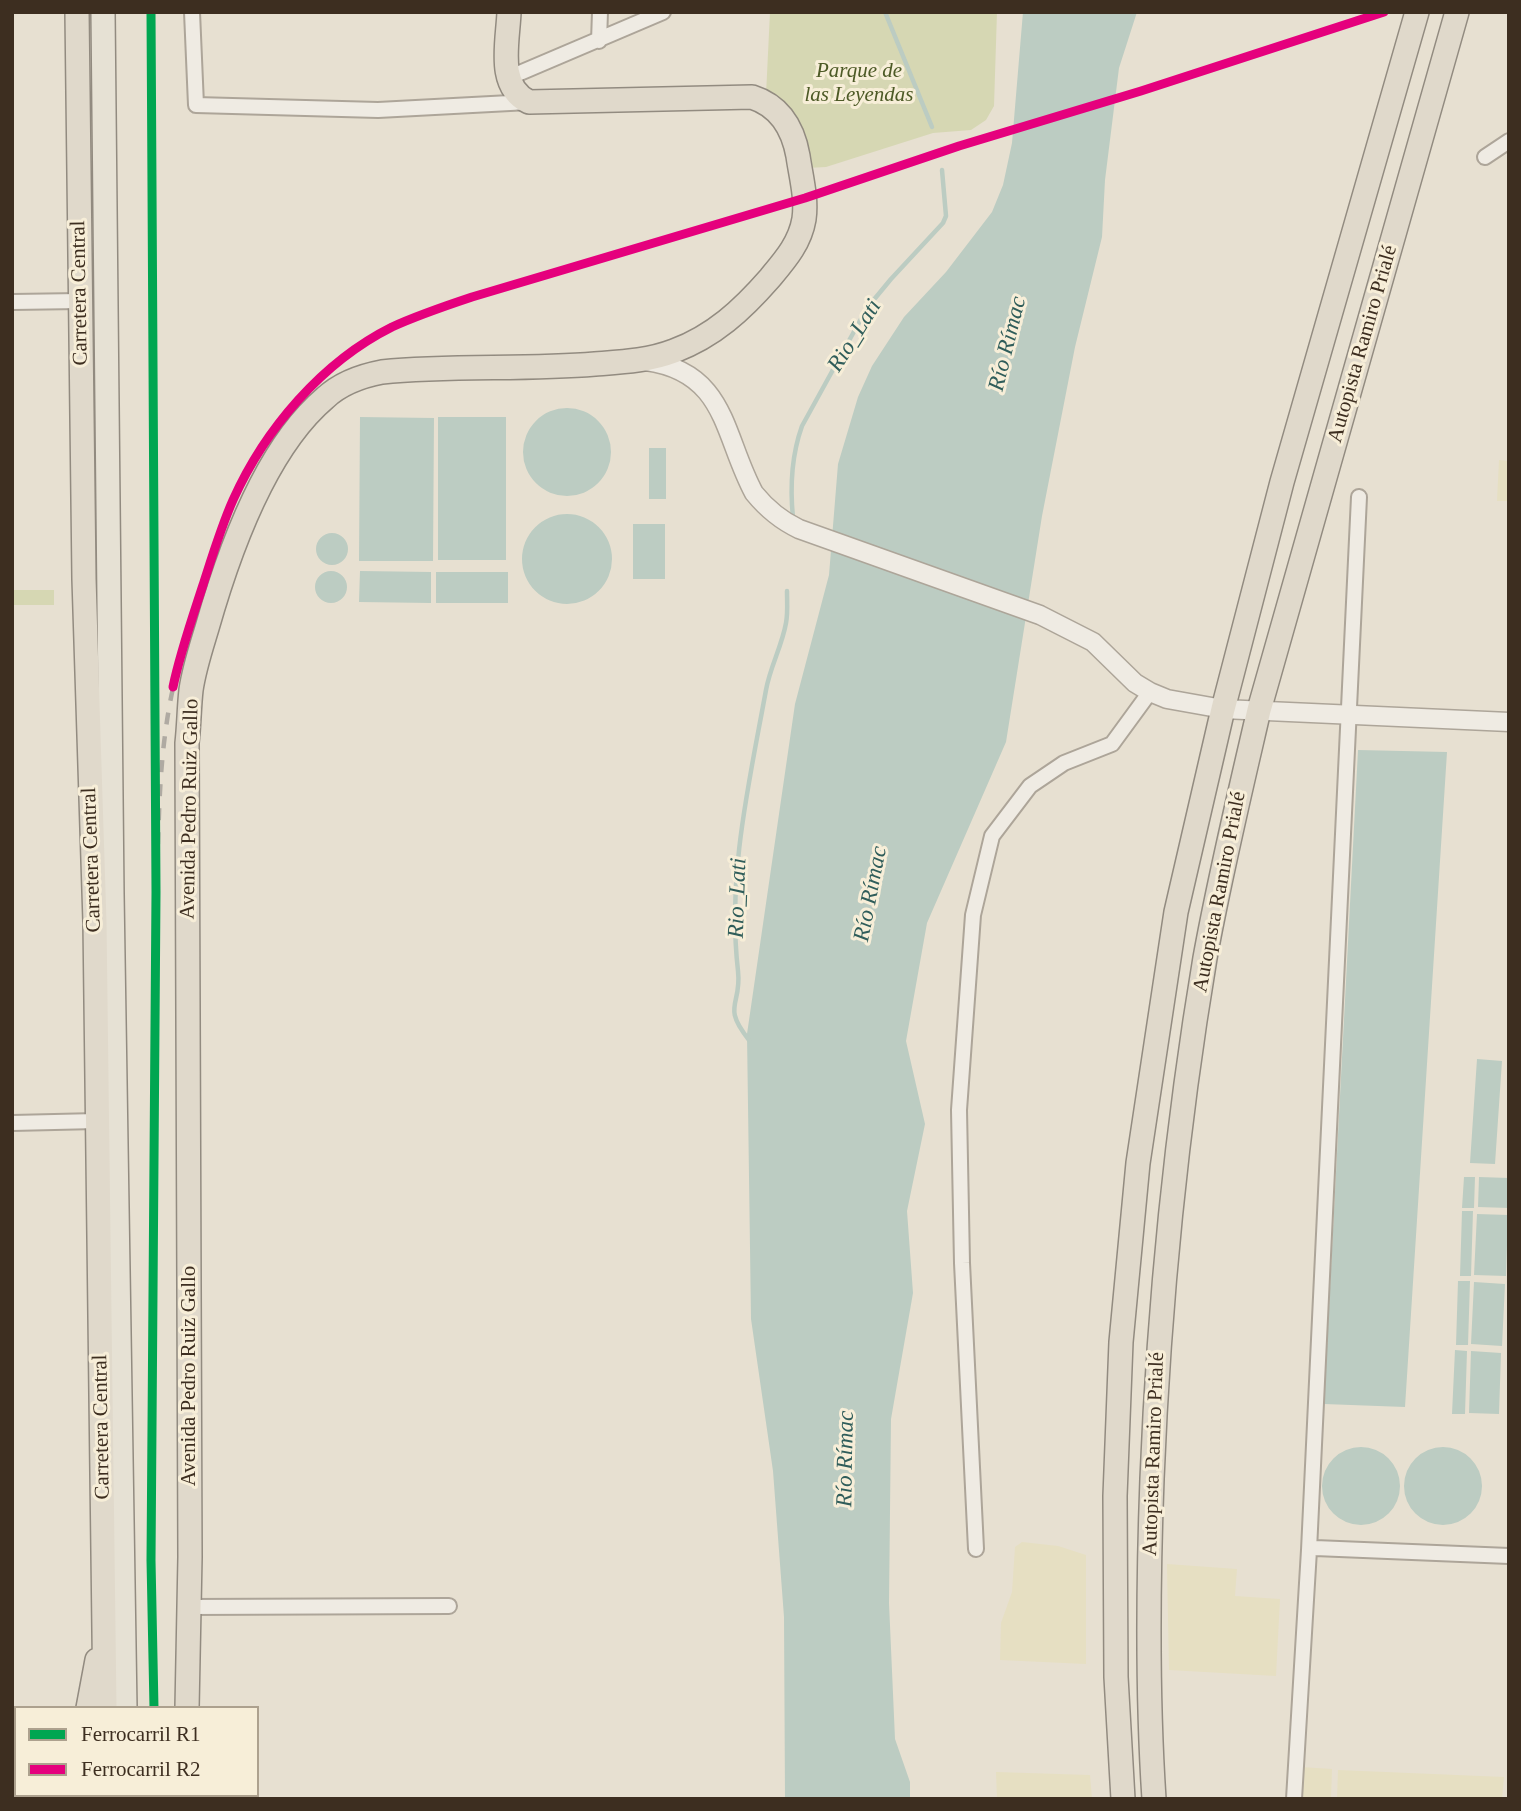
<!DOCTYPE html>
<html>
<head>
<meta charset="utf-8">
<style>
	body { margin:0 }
	#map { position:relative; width:1521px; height:1811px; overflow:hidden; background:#e7e0d1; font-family:Georgia,serif }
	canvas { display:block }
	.frame { position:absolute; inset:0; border:14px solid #3d2e20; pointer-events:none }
	.legend { position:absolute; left:14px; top:1706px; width:245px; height:91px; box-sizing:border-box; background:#f7eed8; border:2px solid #ada18e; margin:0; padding:9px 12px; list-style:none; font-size:21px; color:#3d2e20 }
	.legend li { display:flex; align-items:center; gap:14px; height:35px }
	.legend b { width:35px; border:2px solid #ada18e }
</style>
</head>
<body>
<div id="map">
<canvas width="1521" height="1811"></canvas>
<div class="frame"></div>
<ul class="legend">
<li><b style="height:9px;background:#00a651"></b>Ferrocarril R1</li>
<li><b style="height:9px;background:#e5007d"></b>Ferrocarril R2</li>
</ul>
</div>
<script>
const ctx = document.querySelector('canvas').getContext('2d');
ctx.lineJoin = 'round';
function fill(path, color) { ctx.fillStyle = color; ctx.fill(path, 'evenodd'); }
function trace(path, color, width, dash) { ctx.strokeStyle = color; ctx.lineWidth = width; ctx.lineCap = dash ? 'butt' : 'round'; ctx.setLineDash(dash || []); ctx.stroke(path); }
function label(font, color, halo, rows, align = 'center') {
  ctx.font = font + ' Georgia,serif'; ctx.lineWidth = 6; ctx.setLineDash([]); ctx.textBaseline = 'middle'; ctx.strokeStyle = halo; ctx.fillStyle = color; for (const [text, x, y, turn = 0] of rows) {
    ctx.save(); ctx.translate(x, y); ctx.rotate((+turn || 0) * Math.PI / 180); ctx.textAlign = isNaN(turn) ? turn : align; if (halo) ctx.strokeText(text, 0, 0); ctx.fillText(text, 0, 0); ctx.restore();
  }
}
const farmland = new Path2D(`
	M 1499,460 L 1509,461 L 1509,501 L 1497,501 Z
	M 1022,1542 L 1058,1546 L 1086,1555 L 1086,1664 L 1000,1660 L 1001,1623 L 1012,1592 L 1015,1547 Z
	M 1167,1564 L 1237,1569 L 1235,1596 L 1280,1599 L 1276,1676 L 1169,1670 Z
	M 1300,1767 L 1332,1769 L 1331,1799 L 1299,1799 Z
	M 1338,1770 L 1504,1777 L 1502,1799 L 1337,1799 Z
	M 996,1772 L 1090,1775 L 1092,1799 L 997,1799 Z`);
const green = new Path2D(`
	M 770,12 L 997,12 L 994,106 L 986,120 L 971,130 L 933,133 L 826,167 L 807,168 L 766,95 Z
	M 12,590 L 54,590 L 54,605 L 12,605 Z`);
const water = new Path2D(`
	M 1023,12 L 1137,12 L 1119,68 L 1105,180 L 1102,237 L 1075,347 L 1042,516 L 1006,742 L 927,923 L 906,1041 L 925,1124 L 907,1211 L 913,1293 L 891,1419 L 889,1603 L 895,1739 L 910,1782 L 910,1799 L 785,1799 L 784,1617 L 773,1471 L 751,1319 L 747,1034 L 795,704 L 829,575 L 838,464 L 858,397 L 872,366 L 904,317 L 946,272 L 992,212 L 1003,185 L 1012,143 Z
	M523 452a44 44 0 1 1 88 0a44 44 0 1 1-88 0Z
	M 360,417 L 434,418 L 433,561 L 359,561 Z
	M 438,417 L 506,417 L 506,560 L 438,560 Z
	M 649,448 L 666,448 L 666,499 L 649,499 Z
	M522 559a45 45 0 1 1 90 0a45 45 0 1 1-90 0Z
	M 633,524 L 665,524 L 665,579 L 633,579 Z
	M316 549a16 16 0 1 1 32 0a16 16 0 1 1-32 0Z
	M315 587a16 16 0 1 1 32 0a16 16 0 1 1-32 0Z
	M 360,571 L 431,572 L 431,603 L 359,602 Z
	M 436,572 L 508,572 L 508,603 L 436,603 Z
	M 1358,750 L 1447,752 L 1405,1407 L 1324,1404 Z
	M 1477,1059 L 1502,1061 L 1495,1164 L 1470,1163 Z
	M 1464,1177 L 1475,1177 L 1474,1208 L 1462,1208 Z
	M 1479,1177 L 1509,1178 L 1509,1208 L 1478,1207 Z
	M 1462,1211 L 1473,1211 L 1471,1276 L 1460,1276 Z
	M 1477,1214 L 1508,1215 L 1506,1276 L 1474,1275 Z
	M 1458,1281 L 1470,1281 L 1468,1345 L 1456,1345 Z
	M 1474,1282 L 1505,1284 L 1502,1346 L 1471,1344 Z
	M 1455,1350 L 1467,1351 L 1465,1414 L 1452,1414 Z
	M 1471,1351 L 1501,1353 L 1499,1414 L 1469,1413 Z
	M1404 1486a39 39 0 1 1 78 0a39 39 0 1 1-78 0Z
	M1322 1486a39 39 0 1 1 78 0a39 39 0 1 1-78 0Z`);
const stream = new Path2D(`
	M 885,12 L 932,127
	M 793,518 C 790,488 792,454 802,426 L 867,308 L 891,279 L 943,223 L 946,216 L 942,170
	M 749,1040 C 721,1005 742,1006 738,971 C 727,876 749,783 766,690 C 770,667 782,646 786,623 C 788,613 787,602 787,591`);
const minor = new Path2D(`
	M 192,12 L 196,105 L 378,110 L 529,102
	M 599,41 L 600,12
	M 508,78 L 663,12
	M 1485,157 L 1509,141
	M 12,302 L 80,301
	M 12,1123 L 97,1121
	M 976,1549 L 962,1263 L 959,1110 L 973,915 L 992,836 L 1030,786 L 1064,763 L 1112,744 L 1150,692
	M 1309,1550 L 1315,1548 L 1509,1556
	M 189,1607 L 449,1606
	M 1294,1799 L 1309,1550 L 1359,497`);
const tertiary = new Path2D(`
	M 646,361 C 727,372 723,436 754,493 C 767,509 780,520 799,529 L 1040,615 L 1093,642 L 1135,683 L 1150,692 L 1167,699 L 1223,709 L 1509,722`);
const primary = new Path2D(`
	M 103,12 L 112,894 L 125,1708
	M 127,1795 L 127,1799`);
const trunk = new Path2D(`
	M 77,12 L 84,579 L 95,922 L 105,1708
	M 88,1708 L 97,1660
	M 187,1708 L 190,1557 L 187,743 C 189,726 189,708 191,690 C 194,669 201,648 207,628 C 228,554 265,449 325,398 C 341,383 361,376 382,372 C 453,365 524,370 595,364 C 622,362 648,361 674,351 C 714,336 742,310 770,278 C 785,260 800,243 804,219 C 807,198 801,177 798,156 C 793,128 780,106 752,97 L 529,102 C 496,86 508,42 509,12
	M 86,1795 L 86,1799
	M 106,1795 L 106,1799
	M 182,1799 L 182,1795
	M 1123,1799 L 1116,1677 L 1115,1496 L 1121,1342 L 1138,1163 L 1176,912 L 1223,709 L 1282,482 L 1417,12
	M 1154,1799 C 1147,1693 1148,1585 1152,1479 C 1159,1304 1176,1131 1205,958 C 1220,875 1240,792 1259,710 L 1457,12`);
const rail = new Path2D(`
	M 156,892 C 159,838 158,782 166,728 C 172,680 187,635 202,589 C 211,559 220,528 233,499 C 265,429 322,362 393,327 C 418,315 445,306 472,297 L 805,198 L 959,146 L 1141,91 L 1384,12`);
const rail1 = new Path2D(`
	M 151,12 L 156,892 L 151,1560 L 154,1708`);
const rail2 = new Path2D(`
	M 173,687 C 180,653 192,619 203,585 C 212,557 221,527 233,500 C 265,429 322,362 392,327 C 418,315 445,306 472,297 L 805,198 L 959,146 L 1141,91 L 1384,12`);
const parkNames = [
	["Parque de",859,71],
	["las Leyendas",859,95]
];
const streetNames = [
	["Carretera Central",80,293,-91],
	["Autopista Ramiro Prialé",1363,344,-74],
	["Avenida Pedro Ruiz Gallo",190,809,-89],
	["Carretera Central",92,860,-92],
	["Autopista Ramiro Prialé",1220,892,-79],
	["Avenida Pedro Ruiz Gallo",189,1376,-90],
	["Carretera Central",102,1427,-91],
	["Autopista Ramiro Prialé",1154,1454,-88]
];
const waterNames = [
	["Rio_Lati",855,336,-58],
	["Río Rímac",1008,344,-76],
	["Río Rímac",871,894,-79],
	["Rio_Lati",738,898,-88],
	["Río Rímac",846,1459,-89]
];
fill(farmland, '#e6dfc2');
fill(green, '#d6d7b3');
fill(water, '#bcccc2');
trace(stream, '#bcccc2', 4.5);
trace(minor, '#ada599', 18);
trace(tertiary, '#ada599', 21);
trace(primary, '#928b80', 26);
trace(trunk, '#928b80', 26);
trace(minor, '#efebe3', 14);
trace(tertiary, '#efebe3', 18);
trace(primary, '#e6e1d4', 23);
trace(trunk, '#e0d9cb', 23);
trace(rail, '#afaaa2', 4.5, [12, 12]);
trace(rail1, '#00a651', 9);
trace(rail2, '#e5007d', 9);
label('italic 21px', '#4d5a26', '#f7eed8', parkNames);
label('21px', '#3d2e20', '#f7eed8', streetNames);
label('italic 23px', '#2f5d5a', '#f7eed8', waterNames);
</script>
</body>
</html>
